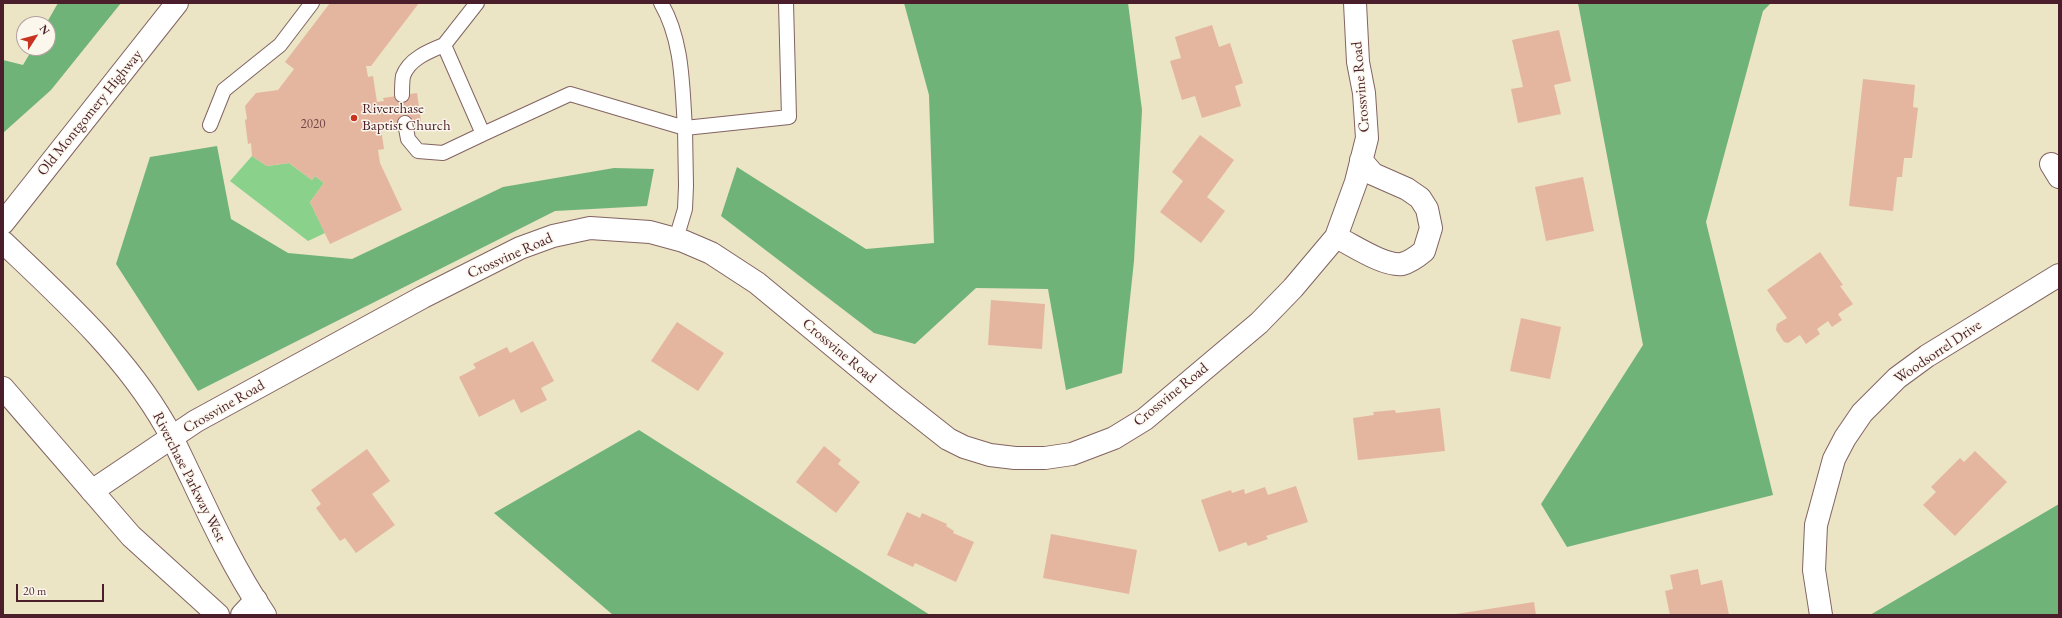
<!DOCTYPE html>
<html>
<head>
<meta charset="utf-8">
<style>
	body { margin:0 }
	#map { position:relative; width:2062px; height:618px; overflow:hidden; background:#ebe4c5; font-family:"EB Garamond",serif }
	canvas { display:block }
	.frame { position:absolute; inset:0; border:4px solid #4a1f2b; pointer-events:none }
	.north { position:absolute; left:16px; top:16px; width:40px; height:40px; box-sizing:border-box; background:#fbf7ec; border:1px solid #b4a19f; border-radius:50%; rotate:54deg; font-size:11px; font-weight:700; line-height:16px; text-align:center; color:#4a1f2b }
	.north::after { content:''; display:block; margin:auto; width:14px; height:18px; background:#c8321e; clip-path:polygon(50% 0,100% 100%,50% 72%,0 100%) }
	.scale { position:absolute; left:16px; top:584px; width:88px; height:18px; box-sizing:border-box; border:2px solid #4a1f2b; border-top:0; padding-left:5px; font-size:12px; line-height:14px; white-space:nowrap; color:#4a1f2b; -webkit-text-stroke:3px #fbf7ec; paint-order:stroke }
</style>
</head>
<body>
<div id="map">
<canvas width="2062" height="618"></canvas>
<div class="frame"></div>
<div class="north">N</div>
<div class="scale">20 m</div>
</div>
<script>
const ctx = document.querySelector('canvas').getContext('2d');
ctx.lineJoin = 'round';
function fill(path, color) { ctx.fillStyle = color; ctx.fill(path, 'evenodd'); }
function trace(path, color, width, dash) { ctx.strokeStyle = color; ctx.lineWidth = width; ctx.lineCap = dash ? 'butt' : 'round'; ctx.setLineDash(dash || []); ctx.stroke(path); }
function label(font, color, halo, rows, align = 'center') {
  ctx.font = font + ' "EB Garamond",serif'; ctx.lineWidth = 3; ctx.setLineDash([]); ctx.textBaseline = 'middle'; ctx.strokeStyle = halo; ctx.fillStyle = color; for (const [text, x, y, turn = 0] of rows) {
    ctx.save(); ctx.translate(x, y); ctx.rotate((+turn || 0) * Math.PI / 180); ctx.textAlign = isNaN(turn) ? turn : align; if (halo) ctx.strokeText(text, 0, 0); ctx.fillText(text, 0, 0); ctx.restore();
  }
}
const green = new Path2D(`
	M 252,156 L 267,166 L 289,163 L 312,180 L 315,176 L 324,183 L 310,202 L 325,233 L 308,241 L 230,181 Z`);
const forest = new Path2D(`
	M 58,3 L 121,3 L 51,90 L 3,133 L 3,60 L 23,65 L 33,48 L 48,48 L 48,24 L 46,24 Z
	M 904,3 L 1128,3 L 1142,110 L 1134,261 L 1122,373 L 1066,390 L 1048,289 L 976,288 L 915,344 L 874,333 L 721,216 L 737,167 L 866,249 L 934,243 L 929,95 Z
	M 1578,3 L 1771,3 L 1763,11 L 1706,222 L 1773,495 L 1567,547 L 1541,504 L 1643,345 Z
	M 217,146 L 231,219 L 288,253 L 352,259 L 503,187 L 614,168 L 654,169 L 647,206 L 555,211 L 198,391 L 116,264 L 150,157 Z
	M 639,430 L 930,615 L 613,615 L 494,513 Z
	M 2059,504 L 2059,615 L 1870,615 Z`);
const building = new Path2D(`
	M 330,3 L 419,3 L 371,66 L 366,66 L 368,77 L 373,76 L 377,102 L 384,101 L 383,98 L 417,93 L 421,121 L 387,125 L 387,122 L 380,122 L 384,149 L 378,150 L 380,163 L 402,210 L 330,244 L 310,202 L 324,183 L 315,176 L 312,180 L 289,163 L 267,166 L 252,156 L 251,143 L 248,144 L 245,120 L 247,119 L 245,106 L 256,93 L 278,90 L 294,69 L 285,62 Z
	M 1212,25 L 1219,47 L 1230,43 L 1243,83 L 1235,86 L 1241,106 L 1202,118 L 1195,96 L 1182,100 L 1170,61 L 1181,58 L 1175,37 Z
	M 1559,30 L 1571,81 L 1554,85 L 1561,114 L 1518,123 L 1511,89 L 1523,87 L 1512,40 Z
	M 1863,79 L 1915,85 L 1913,107 L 1918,108 L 1912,158 L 1904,158 L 1902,177 L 1897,177 L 1893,211 L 1849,206 Z
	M 1200,135 L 1234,160 L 1207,197 L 1225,211 L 1201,243 L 1160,212 L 1183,181 L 1172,172 Z
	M 1583,177 L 1594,231 L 1546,241 L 1535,187 Z
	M 1820,252 L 1843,285 L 1840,286 L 1853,304 L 1838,314 L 1842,320 L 1832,327 L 1828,321 L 1817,329 L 1820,334 L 1806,344 L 1800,335 L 1788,343 L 1784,342 L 1776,330 L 1777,324 L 1787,318 L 1767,290 Z
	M 991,300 L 1045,304 L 1042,349 L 988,345 Z
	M 1521,318 L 1561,327 L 1550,379 L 1510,371 Z
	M 677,322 L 724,353 L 698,391 L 651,361 Z
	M 533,341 L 554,381 L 541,388 L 547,400 L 521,413 L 514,399 L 479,417 L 459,377 L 476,368 L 473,364 L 507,347 L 510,353 Z
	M 1440,408 L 1445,451 L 1358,460 L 1353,418 L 1374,415 L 1373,412 L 1395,410 L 1396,413 Z
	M 824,446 L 841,460 L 838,464 L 860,482 L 836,513 L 796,482 Z
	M 367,449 L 390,481 L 372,494 L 395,525 L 356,553 L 345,538 L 340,541 L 316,508 L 321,504 L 311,490 Z
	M 1975,451 L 2007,482 L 1955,536 L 1923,505 L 1936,492 L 1931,487 L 1960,458 L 1964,462 Z
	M 1296,486 L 1308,522 L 1266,536 L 1268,539 L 1248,546 L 1246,542 L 1219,552 L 1201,500 L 1231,490 L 1232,493 L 1244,489 L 1245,494 L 1265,487 L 1268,495 Z
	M 907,512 L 920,518 L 922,513 L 947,524 L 946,526 L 954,531 L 953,533 L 974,542 L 956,582 L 915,563 L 913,567 L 887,555 Z
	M 1051,534 L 1137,550 L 1129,594 L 1043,578 Z
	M 1698,569 L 1701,585 L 1722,580 L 1729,615 L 1670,615 L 1665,591 L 1673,589 L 1670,575 Z
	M 1534,602 L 1536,615 L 1456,615 L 1456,614 Z`);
const lane = new Path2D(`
	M 477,3 L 444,45 L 483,134 L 570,94 L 685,128 C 682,86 683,41 661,3
	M 402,95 C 402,89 402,82 403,76 C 409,59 429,51 444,45
	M 405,123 L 408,139 L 418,151 L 443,153 L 483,134
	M 210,125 L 224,90 L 280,45 L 312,3
	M 676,239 L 685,209 L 686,186 L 685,128 L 789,117 L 786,3`);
const street = new Path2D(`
	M 2051,164 L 2059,177
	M 1336,237 C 1353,245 1383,266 1402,264 C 1410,262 1418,256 1424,251 L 1431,228 L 1427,209 L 1420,198 L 1407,189 L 1373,174 L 1361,160
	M 92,491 L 196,421 L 423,297 L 520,248 L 553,236 L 590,228 L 650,232 L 683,241 L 711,253 L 757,283 L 896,398 L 948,439 L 964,447 L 990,455 L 1015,458 L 1045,458 L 1072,454 L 1114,438 L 1145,419 L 1259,323 L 1293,288 L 1336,237 L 1356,182 L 1367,138 L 1364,93 L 1358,62 L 1355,3
	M 242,615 L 256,600
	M 1821,615 L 1814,570 L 1816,525 L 1834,459 L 1845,438 L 1862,413 L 1897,378 L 1927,356 L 2059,275`);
const secondary = new Path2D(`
	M 3,223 L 177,3
	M 3,242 C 62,298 124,354 165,425 C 175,442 183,461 192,479 C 214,526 236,572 265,615
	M 3,388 L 131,536 L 218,615`);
const markers = [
	[354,118,4,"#c8321e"]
];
const numberNames = [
	["2020",313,124]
];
const streetNames = [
	["Crossvine Road",1361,87,-95],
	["Old Montgomery Highway",90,113,-51],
	["Crossvine Road",510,256,-24],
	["Crossvine Road",839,351,40],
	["Woodsorrel Drive",1938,352,-34],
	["Crossvine Road",1171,395,-39],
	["Crossvine Road",224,407,-30],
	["Riverchase Parkway West",189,477,63]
];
const poiNames = [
	["Riverchase",362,109],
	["Baptist Church",362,126]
];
fill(green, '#8ad18c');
fill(forest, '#6fb378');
fill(building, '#e5b69f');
trace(lane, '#826461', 16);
trace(street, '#826461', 24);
trace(secondary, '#826461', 24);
trace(lane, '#fff', 14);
trace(street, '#fff', 22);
trace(secondary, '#fff', 22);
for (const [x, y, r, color] of markers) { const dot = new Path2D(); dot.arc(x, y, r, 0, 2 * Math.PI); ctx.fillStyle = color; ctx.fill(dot); trace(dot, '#fbf7ec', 1.5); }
label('13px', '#714548', null, numberNames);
label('15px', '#4a1f2b', '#fbf7ec', streetNames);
label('15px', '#4a1f2b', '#fbf7ec', poiNames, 'left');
</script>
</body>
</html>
